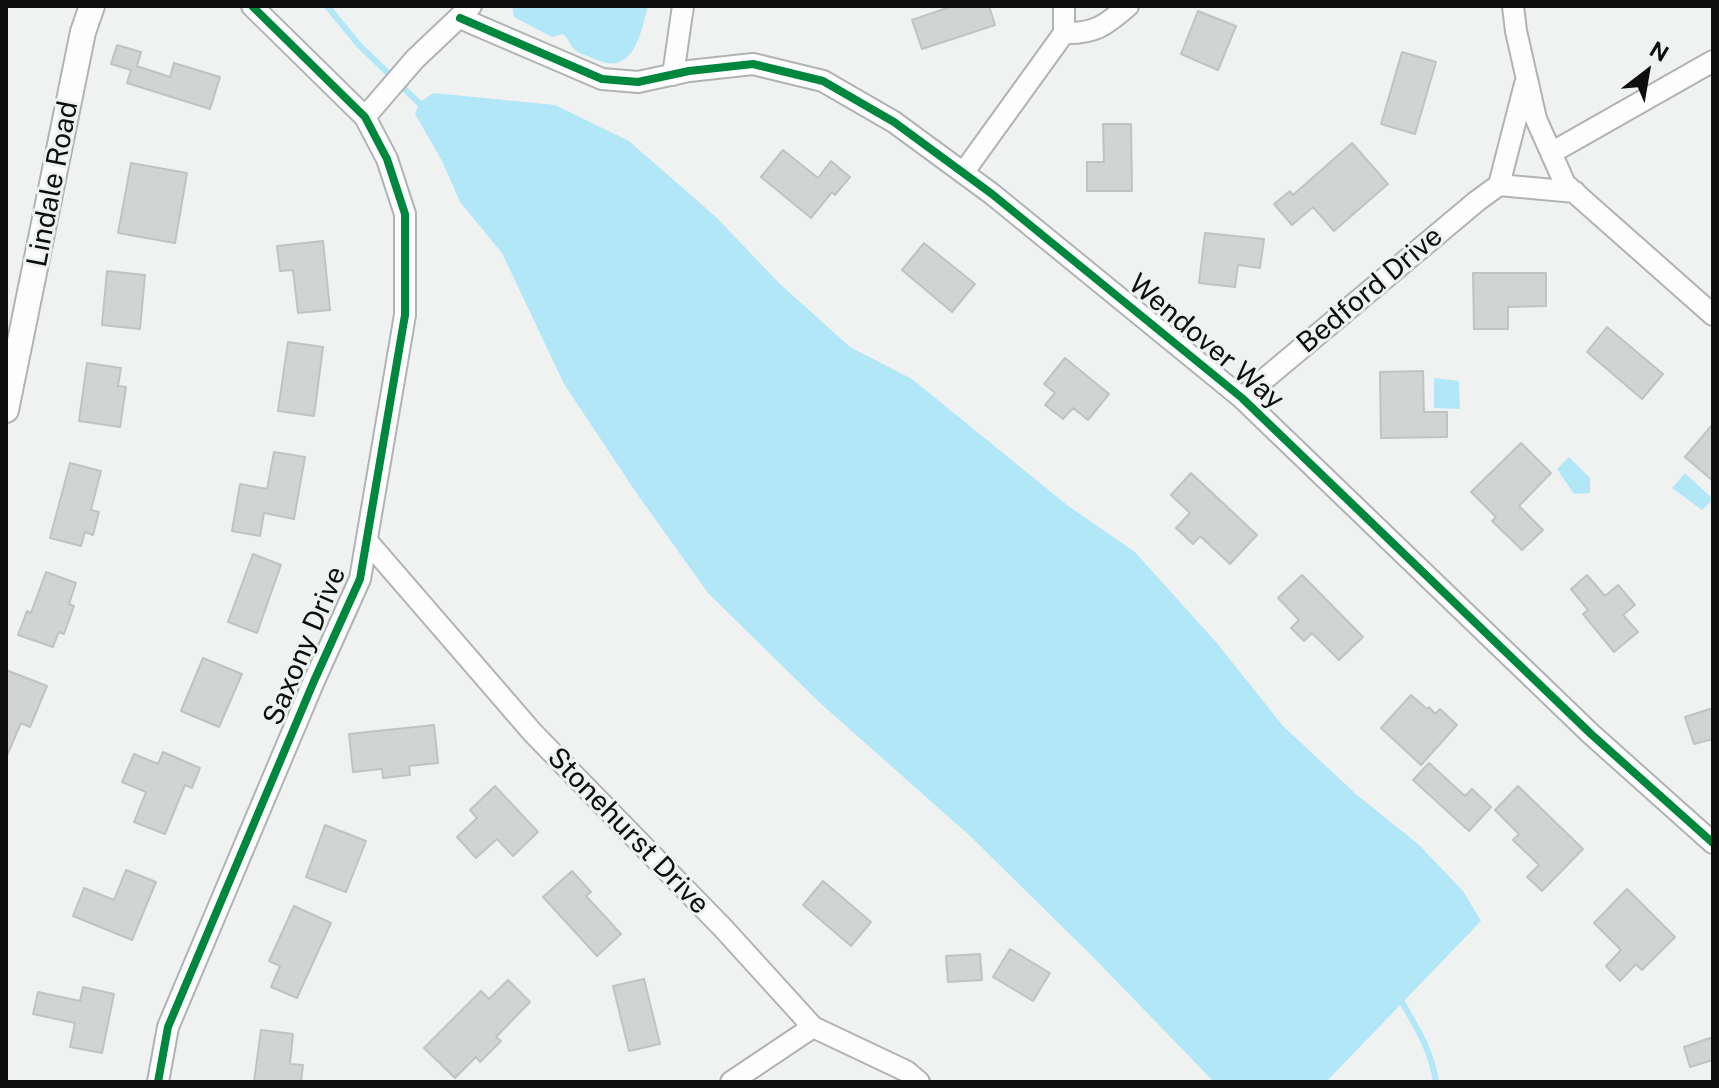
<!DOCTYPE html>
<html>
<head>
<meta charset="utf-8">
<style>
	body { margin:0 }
	#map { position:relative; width:1719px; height:1088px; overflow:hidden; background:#f0f2f1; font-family:"Public Sans",sans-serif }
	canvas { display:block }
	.frame { position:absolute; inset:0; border:8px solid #0d0e0d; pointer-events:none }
	.north { position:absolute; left:1607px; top:32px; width:80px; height:80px; -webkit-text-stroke:6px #eff3f0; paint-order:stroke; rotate:31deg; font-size:22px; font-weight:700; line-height:32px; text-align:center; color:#0d0e0d }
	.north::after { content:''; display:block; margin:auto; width:28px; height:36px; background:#0d0e0d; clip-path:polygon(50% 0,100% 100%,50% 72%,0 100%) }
</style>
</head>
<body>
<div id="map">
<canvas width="1719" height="1088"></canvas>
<div class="frame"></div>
<div class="north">N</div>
</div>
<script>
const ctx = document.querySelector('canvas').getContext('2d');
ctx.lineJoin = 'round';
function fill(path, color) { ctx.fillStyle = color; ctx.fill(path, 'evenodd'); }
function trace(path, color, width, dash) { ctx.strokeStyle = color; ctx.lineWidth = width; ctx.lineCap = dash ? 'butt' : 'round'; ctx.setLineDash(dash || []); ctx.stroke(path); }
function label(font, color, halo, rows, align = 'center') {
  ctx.font = font + ' "Public Sans",sans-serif'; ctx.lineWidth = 6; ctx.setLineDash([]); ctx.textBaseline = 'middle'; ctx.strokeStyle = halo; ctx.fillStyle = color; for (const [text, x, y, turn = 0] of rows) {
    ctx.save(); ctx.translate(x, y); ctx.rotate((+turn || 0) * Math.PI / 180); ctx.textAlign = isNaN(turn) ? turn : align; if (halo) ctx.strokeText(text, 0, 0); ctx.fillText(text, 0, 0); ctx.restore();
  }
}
const water = new Path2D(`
	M 512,6 L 648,6 C 641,32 634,76 597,60 C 591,57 579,54 574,49 C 569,44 569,39 563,34 L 552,37 L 514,17 Z
	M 433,93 L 555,105 L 629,141 L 716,217 L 779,283 L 850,347 L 912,379 L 1067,505 L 1135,552 L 1216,642 L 1283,726 L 1357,795 L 1418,844 L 1463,891 L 1481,921 L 1326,1082 L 1214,1082 L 1093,957 L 969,835 L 820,703 L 708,593 L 635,491 L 564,384 L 502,253 L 460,202 L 442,161 L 415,114 L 419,103 Z
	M 1434,378 L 1459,381 L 1460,409 L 1434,408 Z
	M 1569,457 L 1590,478 L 1590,493 L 1574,494 L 1557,469 Z
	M 1685,473 L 1713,499 L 1702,510 L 1672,488 Z`);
const stream = new Path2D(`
	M 327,6 L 359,45 L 419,103
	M 1402,1002 C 1417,1028 1432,1052 1436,1082`);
const building = new Path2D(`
	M 953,6 L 989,6 L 995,25 L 922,49 L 912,20 Z
	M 1198,11 L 1236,26 L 1218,70 L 1181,54 Z
	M 117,45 L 141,52 L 137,66 L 170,77 L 174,63 L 220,77 L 210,109 L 127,83 L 131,70 L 111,64 Z
	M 1402,52 L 1436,62 L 1415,134 L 1381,124 Z
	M 1103,124 L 1131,124 L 1132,191 L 1087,191 L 1087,162 L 1104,162 Z
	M 1352,143 L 1388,184 L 1334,231 L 1313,207 L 1292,225 L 1274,204 L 1290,191 L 1293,195 Z
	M 783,150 L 818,178 L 831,161 L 850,177 L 835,195 L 832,192 L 811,218 L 761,177 Z
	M 131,163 L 187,173 L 175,243 L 118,233 Z
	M 1205,233 L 1264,239 L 1260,268 L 1238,265 L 1235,287 L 1199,283 Z
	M 323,241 L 330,310 L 298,313 L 293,270 L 280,271 L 277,246 Z
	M 924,243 L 975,284 L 952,312 L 902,270 Z
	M 107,271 L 145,275 L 140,329 L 102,325 Z
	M 1473,273 L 1546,273 L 1546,306 L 1508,307 L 1508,329 L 1474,329 Z
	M 1607,327 L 1663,374 L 1642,399 L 1587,352 Z
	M 288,342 L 323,347 L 314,416 L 278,411 Z
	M 1065,358 L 1109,394 L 1088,420 L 1073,408 L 1063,419 L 1045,405 L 1055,393 L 1044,384 Z
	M 87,363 L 121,368 L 118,386 L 126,387 L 120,427 L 79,421 Z
	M 1423,371 L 1424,412 L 1447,412 L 1447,437 L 1381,438 L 1380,372 Z
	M 1713,424 L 1713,481 L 1685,457 Z
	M 1521,443 L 1551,473 L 1519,506 L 1543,530 L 1522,550 L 1492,521 L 1496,517 L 1471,492 Z
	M 274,452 L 305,457 L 294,519 L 264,513 L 260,536 L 232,531 L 240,484 L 267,489 Z
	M 70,463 L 101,471 L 91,510 L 99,512 L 93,535 L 85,532 L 81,546 L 50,538 Z
	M 1191,473 L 1257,535 L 1230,564 L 1200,536 L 1193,544 L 1176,528 L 1190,513 L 1171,495 Z
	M 253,554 L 281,565 L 257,633 L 228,622 Z
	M 46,572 L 76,583 L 69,604 L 74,606 L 64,634 L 59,632 L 53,647 L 18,635 L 27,611 L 31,613 Z
	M 1302,575 L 1363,637 L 1339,660 L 1312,633 L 1304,641 L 1291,628 L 1299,620 L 1278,598 Z
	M 1587,575 L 1605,596 L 1618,585 L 1635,605 L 1623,615 L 1638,632 L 1614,652 L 1583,614 L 1588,610 L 1571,589 Z
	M 203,658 L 242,674 L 219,727 L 181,711 Z
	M 6,670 L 47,686 L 30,727 L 21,723 L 6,758 Z
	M 1411,695 L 1427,709 L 1429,707 L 1435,714 L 1440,709 L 1457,725 L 1421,765 L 1381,728 Z
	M 1713,708 L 1713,739 L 1694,744 L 1685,717 Z
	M 434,725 L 438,763 L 409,766 L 410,775 L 383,778 L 382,769 L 353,772 L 349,734 Z
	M 163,752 L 200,768 L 192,788 L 185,785 L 165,834 L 134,822 L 146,792 L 122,782 L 134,754 L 158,764 Z
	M 1429,763 L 1465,796 L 1472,789 L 1491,807 L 1469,831 L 1413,780 Z
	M 495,786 L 538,832 L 513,856 L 497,839 L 476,858 L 457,837 L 477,818 L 470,810 Z
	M 1518,786 L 1583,849 L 1542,891 L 1527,877 L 1539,865 L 1513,840 L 1519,834 L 1495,810 Z
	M 325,825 L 366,841 L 346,892 L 306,877 Z
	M 126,870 L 156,882 L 132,940 L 73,916 L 84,888 L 114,900 Z
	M 572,871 L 591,892 L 586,896 L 621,934 L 597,956 L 543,897 Z
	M 823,881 L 871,922 L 851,946 L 803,905 Z
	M 1627,889 L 1675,937 L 1642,970 L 1636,964 L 1620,981 L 1606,966 L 1621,950 L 1594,923 Z
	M 294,906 L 331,923 L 297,998 L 271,987 L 280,966 L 269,961 Z
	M 1010,949 L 1050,973 L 1033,1001 L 993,977 Z
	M 980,954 L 982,980 L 948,982 L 946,956 Z
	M 644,979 L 660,1044 L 629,1051 L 613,986 Z
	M 508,980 L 530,1002 L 496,1037 L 501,1041 L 480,1062 L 476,1057 L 455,1078 L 424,1048 L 481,991 L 489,999 Z
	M 83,987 L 114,994 L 102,1053 L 70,1047 L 75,1023 L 33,1014 L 38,992 L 80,1001 Z
	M 261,1030 L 293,1034 L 290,1064 L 303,1065 L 301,1082 L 254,1082 Z
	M 1713,1037 L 1713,1060 L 1690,1067 L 1684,1047 Z`);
const minor = new Path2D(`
	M 1064,6 L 1064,33 C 1094,34 1105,26 1128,6
	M 1513,6 L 1516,31 L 1536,119 L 1565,184 L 1713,315
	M 460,18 L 602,79 L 638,82 L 689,71 L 753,64 L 823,81 L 894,122 L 992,194 L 1242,398 L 1591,734 L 1713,843
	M 673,75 L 683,6
	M 365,117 L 415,59 L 471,6
	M 1551,153 L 1713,61
	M 963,173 L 1064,33
	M 1499,185 L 1525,84
	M 1242,398 L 1477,201 L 1499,185 L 1575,192
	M 367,541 L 533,733 L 723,928 L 813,1027 L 906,1071 L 919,1082
	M 158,1082 L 168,1027 L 314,681 L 360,579 L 405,315 L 405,214 L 387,159 L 365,117 L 252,6
	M 731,1082 L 813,1027`);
const tertiary = new Path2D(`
	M 6,410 L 83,32 L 92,6`);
const cycleway = new Path2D(`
	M 460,18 L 602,79 L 638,82 L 689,71 L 753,64 L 823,81 L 894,122 L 992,194 L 1242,398 L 1591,734 L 1713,843
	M 158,1082 L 168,1027 L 314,681 L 360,579 L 405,315 L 405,214 L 387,159 L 365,117 L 252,6`);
const streetNames = [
	["Lindale Road",53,184,-79],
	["Bedford Drive",1370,290,-40],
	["Wendover Way",1206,342,40],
	["Saxony Drive",305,646,-67],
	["Stonehurst Drive",628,831,46]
];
fill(water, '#b1e7f6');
trace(stream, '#b1e7f6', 6);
fill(building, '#d2d4d3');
trace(building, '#c1c3c2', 2);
trace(minor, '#b1b3b2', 24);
trace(tertiary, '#b1b3b2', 28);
trace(minor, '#fdfdfd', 20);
trace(tertiary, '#fdfdfd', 24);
trace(cycleway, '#00873e', 8);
label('28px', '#0d0e0d', '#eff3f0', streetNames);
</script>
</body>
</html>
